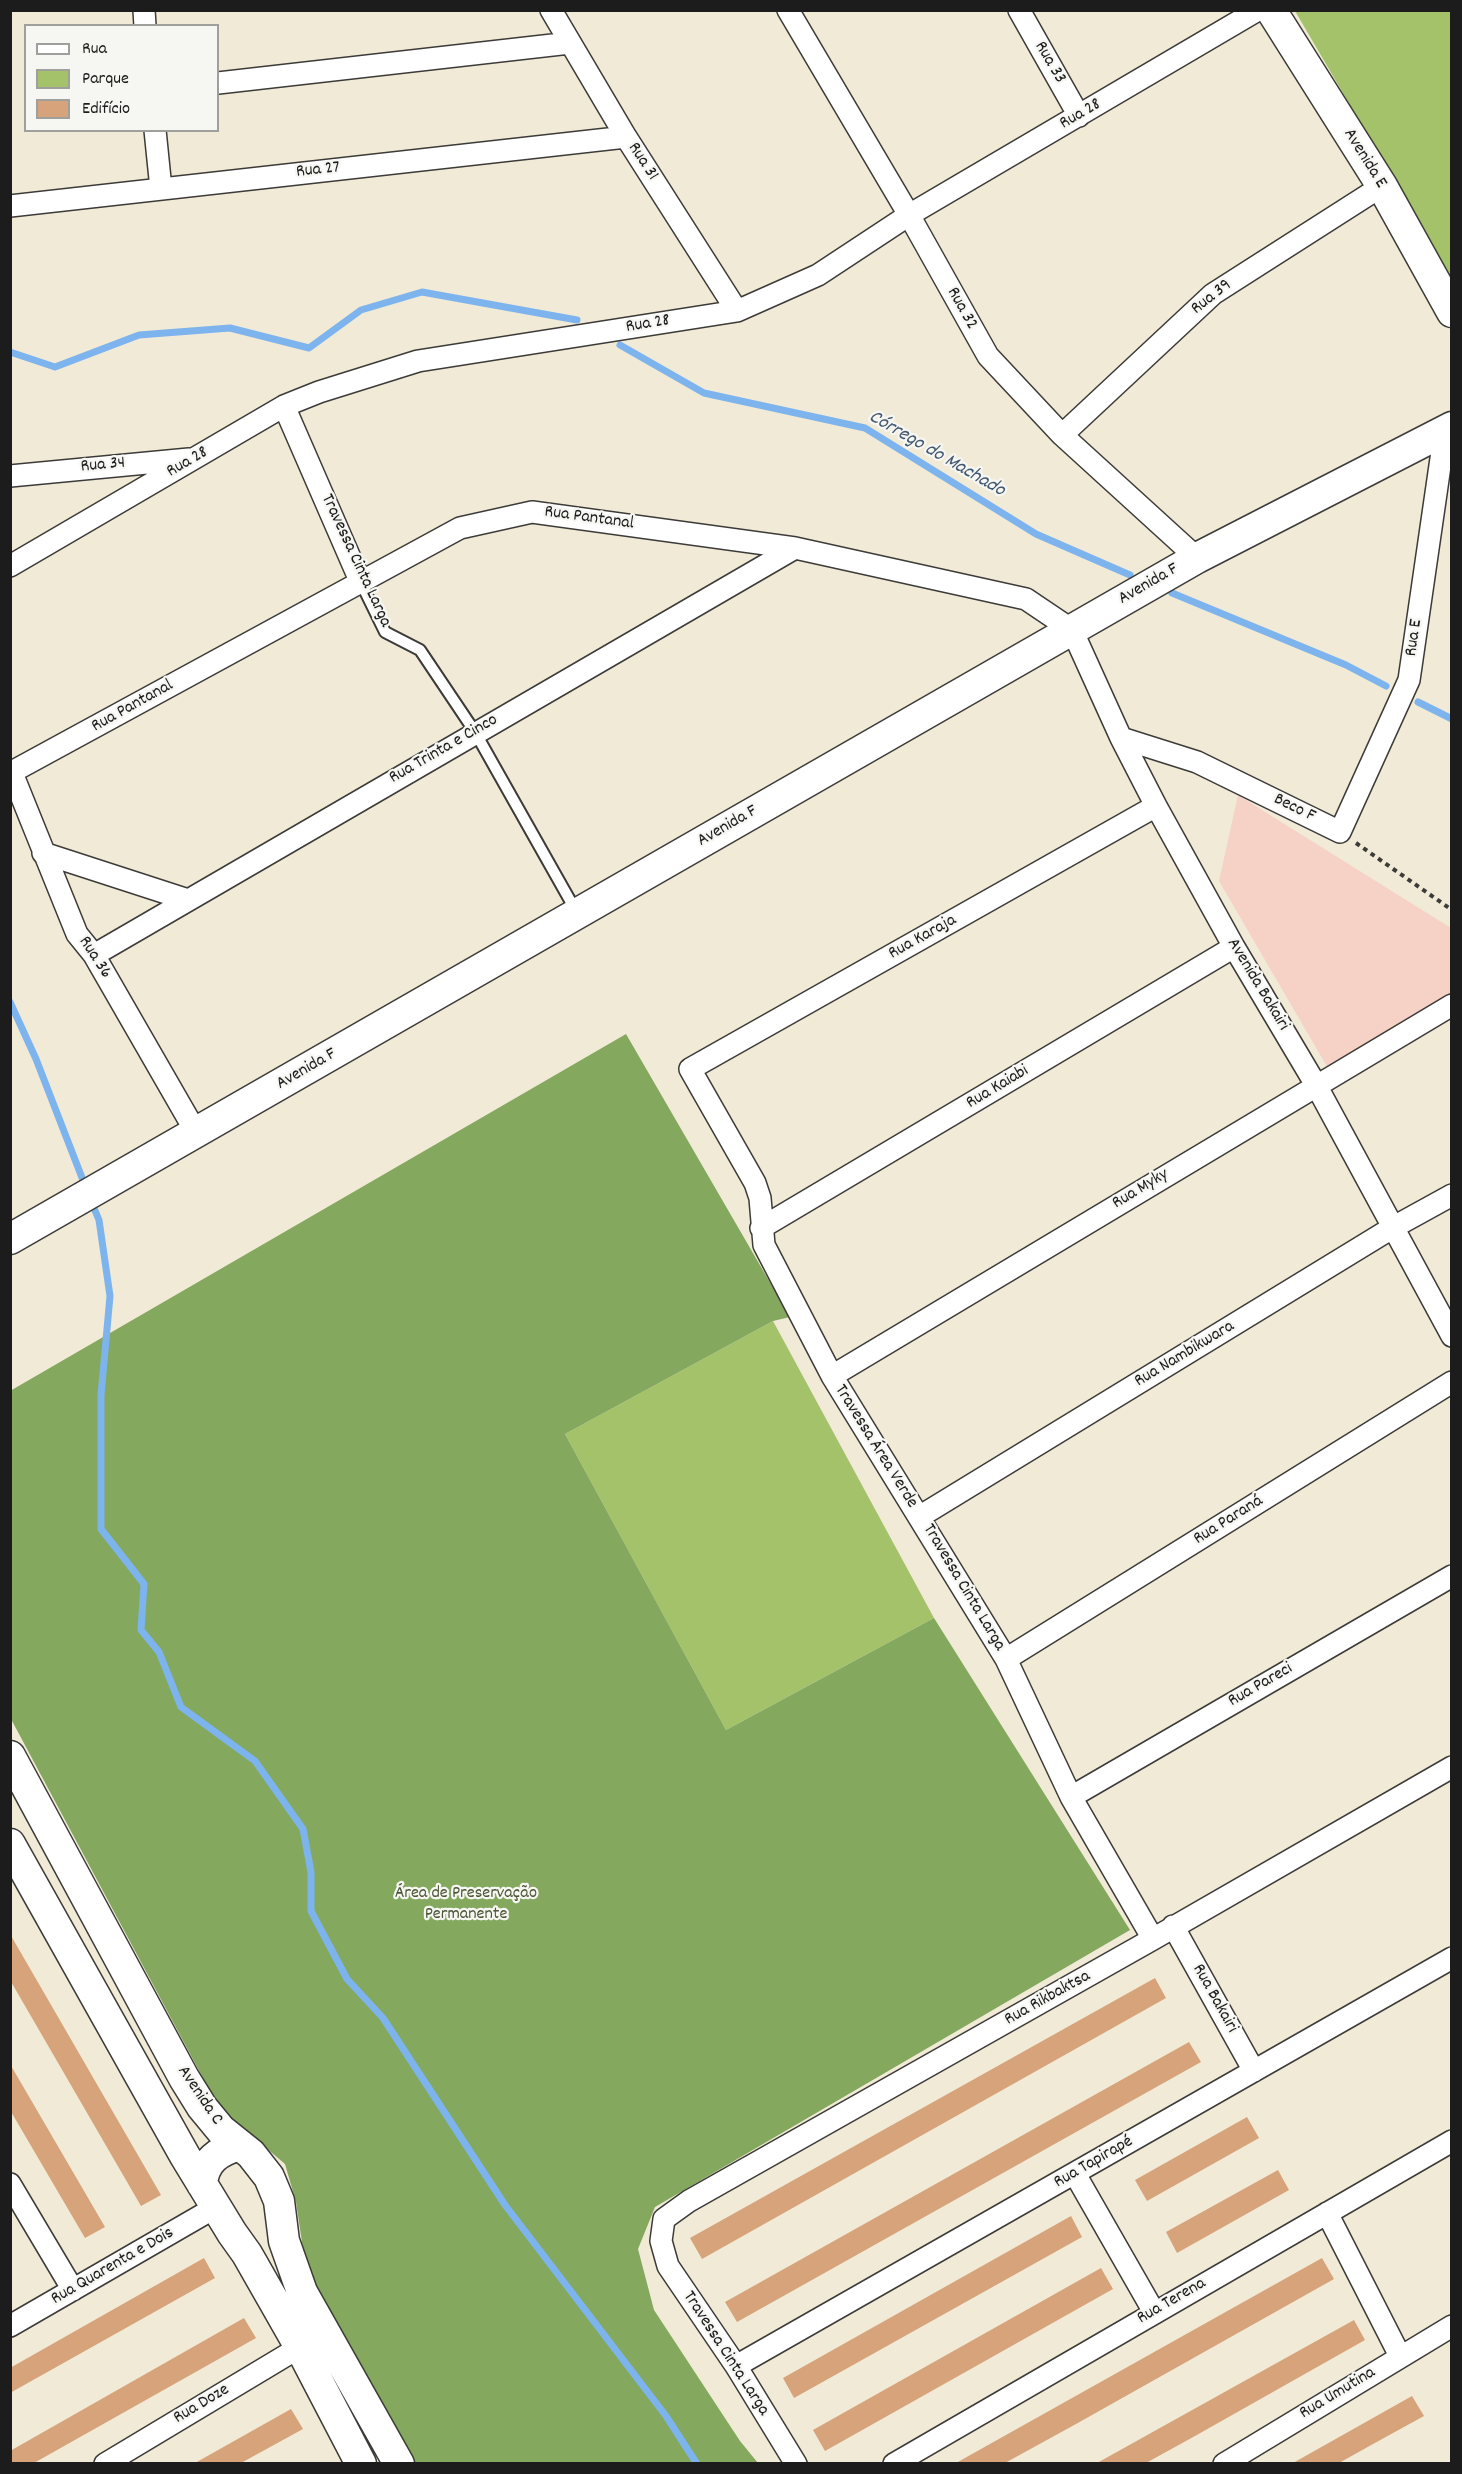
<!DOCTYPE html>
<html>
<head>
<meta charset="utf-8">
<style>
	body { margin:0 }
	#map { position:relative; width:1462px; height:2474px; overflow:hidden; background:#f1ead7; font-family:Dekko,sans-serif }
	canvas { display:block }
	.frame { position:absolute; inset:0; border:12px solid #1c1c1c; pointer-events:none }
	.legend { position:absolute; left:24px; top:24px; width:195px; height:108px; box-sizing:border-box; background:#f6f6f2; border:2px solid #9f9f9c; margin:0; padding:8px 10px; list-style:none; font-size:18px; color:#1c1c1c }
	.legend li { display:flex; align-items:center; gap:12px; height:30px }
	.legend b { width:30px; border:2px solid #9f9f9c }
</style>
</head>
<body>
<div id="map">
<canvas width="1462" height="2474"></canvas>
<div class="frame"></div>
<ul class="legend">
<li><b style="height:8px;background:#fff"></b>Rua</li>
<li><b style="height:16px;background:#a4c26a"></b>Parque</li>
<li><b style="height:16px;background:#d6a37a"></b>Edifício</li>
</ul>
</div>
<script>
const ctx = document.querySelector('canvas').getContext('2d');
ctx.lineJoin = 'round';
function fill(path, color) { ctx.fillStyle = color; ctx.fill(path, 'evenodd'); }
function trace(path, color, width, dash) { ctx.strokeStyle = color; ctx.lineWidth = width; ctx.lineCap = dash ? 'butt' : 'round'; ctx.setLineDash(dash || []); ctx.stroke(path); }
function label(font, color, halo, rows, align = 'center') {
  ctx.font = font + ' Dekko,sans-serif'; ctx.lineWidth = 4.5; ctx.setLineDash([]); ctx.textBaseline = 'middle'; ctx.strokeStyle = halo; ctx.fillStyle = color; for (const [text, x, y, turn = 0] of rows) {
    ctx.save(); ctx.translate(x, y); ctx.rotate((+turn || 0) * Math.PI / 180); ctx.textAlign = isNaN(turn) ? turn : align; if (halo) ctx.strokeText(text, 0, 0); ctx.fillText(text, 0, 0); ctx.restore();
  }
}
const built = new Path2D(`
	M 1238,795 L 1451,928 L 1451,996 L 1329,1070 L 1219,881 Z`);
const green = new Path2D(`
	M 1295,11 L 1451,11 L 1451,278 Z
	M 773,1321 L 934,1618 L 726,1730 L 565,1434 Z`);
const forest = new Path2D(`
	M 626,1034 L 790,1317 L 773,1321 L 565,1434 L 726,1730 L 934,1618 L 1130,1930 L 655,2207 L 638,2249 L 654,2310 L 740,2441 L 758,2463 L 415,2463 L 306,2269 L 296,2202 L 285,2164 L 219,2108 L 11,1719 L 10,1391 Z`);
const stream = new Path2D(`
	M 620,345 L 704,393 L 865,428 L 1036,534 L 1130,575
	M 10,352 L 55,367 L 139,335 L 230,328 L 309,348 L 361,310 L 422,292 L 577,320
	M 1172,593 L 1346,665 L 1386,686
	M 1418,702 L 1452,719
	M 10,1002 L 36,1059 L 86,1188
	M 91,1201 L 99,1220 L 110,1296 L 101,1395 L 101,1529 L 144,1584 L 141,1630 L 159,1652 L 181,1707 L 255,1761 L 303,1829 L 311,1872 L 311,1911 L 347,1979 L 383,2018 L 505,2205 L 666,2416 L 697,2464`);
const building = new Path2D(`
	M 10,1934 L 161,2195 L 141,2206 L 10,1980 Z
	M 1155,1978 L 1166,1998 L 702,2259 L 690,2238 Z
	M 1189,2042 L 1201,2062 L 737,2322 L 725,2302 Z
	M 10,2064 L 105,2227 L 85,2238 L 10,2110 Z
	M 1247,2117 L 1259,2138 L 1147,2201 L 1135,2180 Z
	M 1278,2170 L 1289,2190 L 1177,2253 L 1166,2232 Z
	M 1071,2216 L 1082,2237 L 794,2398 L 783,2378 Z
	M 204,2258 L 215,2278 L 10,2393 L 10,2368 Z
	M 1322,2258 L 1334,2279 L 1076,2424 L 1005,2463 L 956,2463 Z
	M 1101,2268 L 1113,2289 L 825,2451 L 813,2430 Z
	M 244,2318 L 256,2338 L 34,2463 L 10,2463 L 10,2451 Z
	M 1354,2320 L 1365,2340 L 1195,2436 L 1146,2463 L 1097,2463 Z
	M 1412,2396 L 1424,2416 L 1373,2444 L 1339,2463 L 1293,2463 Z
	M 291,2409 L 303,2429 L 241,2463 L 195,2463 Z`);
const path = new Path2D(`
	M 1356,843 L 1452,910`);
const lane = new Path2D(`
	M 361,583 L 385,632 L 420,650 L 475,732 L 576,911`);
const street = new Path2D(`
	M 144,10 L 145,26
	M 551,10 L 626,137 L 737,311
	M 788,10 L 909,215 L 988,356 L 1062,435 L 1197,558
	M 1019,10 L 1079,116
	M 218,83 L 570,43
	M 155,130 L 161,189
	M 10,206 L 626,137
	M 284,406 L 361,583
	M 1062,435 L 1213,294 L 1382,186
	M 10,476 L 189,459
	M 10,566 L 284,406 L 319,392 L 418,361 L 737,311 L 818,275 L 909,215 L 1258,10
	M 1121,738 L 1197,762 L 1340,832 L 1409,680 L 1445,431
	M 10,773 L 460,528 L 532,512 L 795,548 L 1026,599 L 1072,630 L 1121,738 L 1156,806 L 1234,947 L 1316,1085 L 1452,1336
	M 12,773 L 77,934 L 94,955 L 197,1134
	M 43,853 L 188,900
	M 94,955 L 795,548
	M 761,1228 L 1234,947
	M 832,1376 L 1452,1005
	M 919,1517 L 1392,1228 L 1452,1195
	M 1006,1659 L 1452,1382
	M 1071,1797 L 1452,1576
	M 1173,1926 L 1254,2071
	M 1153,1939 L 1071,1797 L 1006,1659 L 832,1376 L 764,1245 L 760,1198 L 755,1183 L 690,1069 L 1156,806
	M 1075,2174 L 1154,2312
	M 10,2184 L 73,2290
	M 1327,2213 L 1400,2356
	M 10,2326 L 216,2207
	M 736,2366 L 1452,1958
	M 105,2464 L 300,2347
	M 796,2464 L 736,2366 L 668,2266 L 661,2241 L 664,2219 L 689,2201 L 1153,1939 L 1452,1767
	M 894,2464 L 1452,2141
	M 1224,2464 L 1452,2326`);
const secondary = new Path2D(`
	M 1271,10 L 1382,186 L 1452,312
	M 10,1239 L 1197,558 L 1452,427
	M 10,1756 L 184,2078 L 202,2107 L 221,2130 L 251,2154 L 269,2177 L 279,2201 L 284,2241 L 302,2292 L 399,2464
	M 10,1844 L 185,2156 L 232,2233 L 247,2254 L 300,2347 L 361,2464
	M 202,2184 C 204,2161 218,2151 240,2145`);
const streetNames = [
	["Rua 33",1049,63,60],
	["Rua 28",1081,115,-30],
	["Avenida E",1364,159,58],
	["Rua 31",642,162,57],
	["Rua 27",318,171,-6],
	["Rua 39",1212,298,-38],
	["Rua 32",961,309,61],
	["Rua 28",648,325,-9],
	["Rua 28",188,463,-30],
	["Rua 34",103,466,-5],
	["Rua Pantanal",589,519,8],
	["Travessa Cinta Larga",355,561,65],
	["Avenida F",1149,585,-30],
	["Rua E",1415,638,-82],
	["Rua Pantanal",133,707,-29],
	["Rua Trinta e Cinco",444,750,-30],
	["Beco F",1294,809,26],
	["Avenida F",728,827,-30],
	["Rua Karaja",923,938,-29],
	["Rua 36",94,958,57],
	["Avenida Bakairi",1257,985,59],
	["Avenida F",307,1070,-30],
	["Rua Kaiabi",998,1088,-31],
	["Rua Myky",1141,1190,-31],
	["Rua Nambikwara",1185,1355,-31],
	["Travessa Área Verde",875,1447,58],
	["Rua Paraná",1229,1521,-32],
	["Travessa Cinta Larga",963,1588,59],
	["Rua Pareci",1261,1686,-30],
	["Rua Rikbaktsa",1048,1999,-29],
	["Rua Bakairi",1214,1999,61],
	["Avenida C",199,2096,56],
	["Rua Tapirapé",1094,2163,-30],
	["Rua Quarenta e Dois",113,2267,-30],
	["Rua Terena",1172,2302,-30],
	["Travessa Cinta Larga",725,2354,57],
	["Rua Umutina",1338,2394,-31],
	["Rua Doze",202,2405,-31]
];
const parkNames = [
	["Área de Preservação",466,1895],
	["Permanente",466,1916]
];
const waterNames = [
	["Córrego do Machado",936,455,30]
];
fill(built, '#f6d1c5');
fill(green, '#a4c26a');
fill(forest, '#83a85e');
trace(stream, '#7eb4ed', 7);
fill(building, '#d6a37a');
trace(lane, '#3c3b38', 14);
trace(street, '#3c3b38', 24);
trace(secondary, '#3c3b38', 33);
trace(path, '#3c3b38', 4, [4.5, 4.5]);
trace(lane, '#fff', 10);
trace(street, '#fff', 21);
trace(secondary, '#fff', 30);
label('18px', '#1c1c1c', '#f6f6f2', streetNames);
label('18px', '#4c5637', '#f6f6f2', parkNames);
label('italic 20px', '#435970', '#f6f6f2', waterNames);
</script>
</body>
</html>
